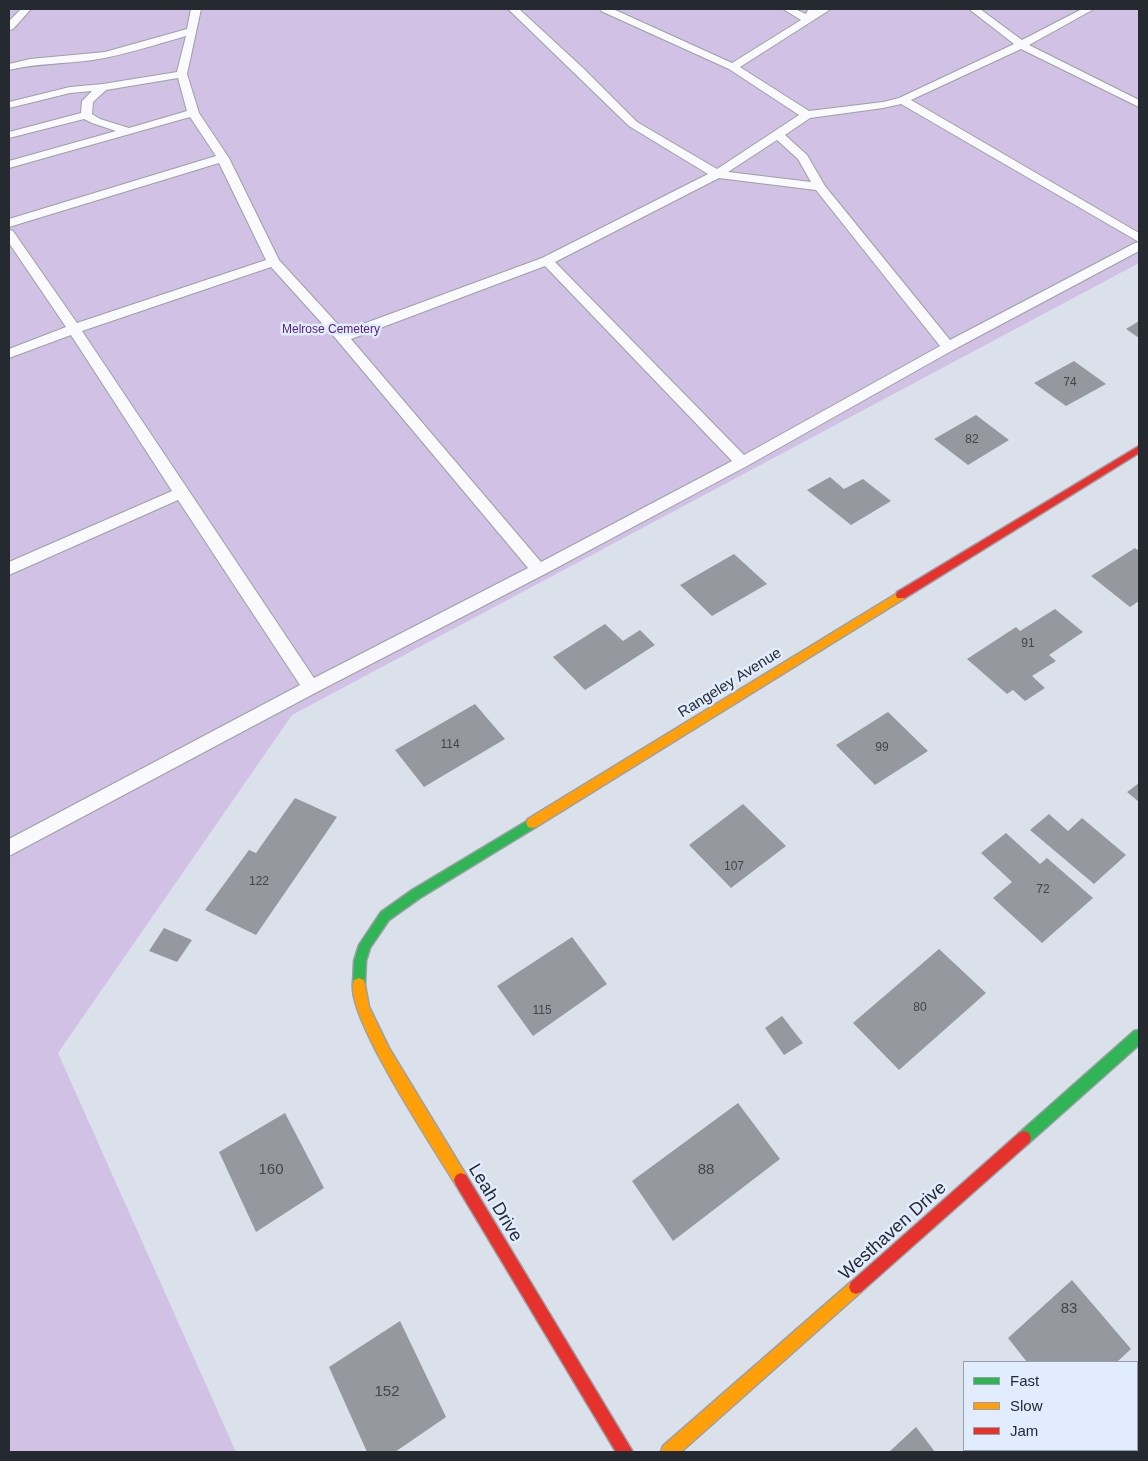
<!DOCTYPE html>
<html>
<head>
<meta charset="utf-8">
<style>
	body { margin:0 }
	#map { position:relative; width:1148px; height:1461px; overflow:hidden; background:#dbe1eb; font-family:Arial,sans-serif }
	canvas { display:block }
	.frame { position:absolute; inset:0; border:10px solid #252a30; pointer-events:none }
	.legend { position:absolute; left:963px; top:1361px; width:175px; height:90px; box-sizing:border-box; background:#e1edff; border:1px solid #969fac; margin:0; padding:6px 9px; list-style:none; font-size:15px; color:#252a30 }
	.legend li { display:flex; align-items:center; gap:10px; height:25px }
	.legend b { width:25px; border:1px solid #969fac }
</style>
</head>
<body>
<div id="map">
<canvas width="1148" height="1461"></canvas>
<div class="frame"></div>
<ul class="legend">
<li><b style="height:6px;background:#30b455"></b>Fast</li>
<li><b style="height:6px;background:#ff9f0a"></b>Slow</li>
<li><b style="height:6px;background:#e5322d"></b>Jam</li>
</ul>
</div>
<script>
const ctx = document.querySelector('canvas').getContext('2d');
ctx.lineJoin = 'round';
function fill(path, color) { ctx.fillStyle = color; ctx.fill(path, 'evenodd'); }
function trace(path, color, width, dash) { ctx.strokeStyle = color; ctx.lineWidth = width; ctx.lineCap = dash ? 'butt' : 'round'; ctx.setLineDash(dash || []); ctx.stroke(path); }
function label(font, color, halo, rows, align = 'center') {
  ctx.font = font + ' Arial,sans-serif'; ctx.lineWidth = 5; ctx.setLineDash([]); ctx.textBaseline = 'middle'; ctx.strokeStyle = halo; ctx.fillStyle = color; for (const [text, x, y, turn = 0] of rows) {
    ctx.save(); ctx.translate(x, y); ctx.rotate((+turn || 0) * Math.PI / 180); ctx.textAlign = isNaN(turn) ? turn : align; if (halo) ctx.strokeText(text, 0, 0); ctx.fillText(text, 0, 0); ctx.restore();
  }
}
const green = new Path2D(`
	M 9,9 L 1139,9 L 1139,263 L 292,715 L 58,1053 L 236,1452 L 9,1452 Z`);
const building = new Path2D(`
	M 1139,321 L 1139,338 L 1126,329 Z
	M 1074,361 L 1106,384 L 1066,406 L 1034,383 Z
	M 976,415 L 1009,440 L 968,465 L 934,439 Z
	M 830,477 L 844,489 L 863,479 L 891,501 L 851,525 L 807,490 Z
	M 1135,548 L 1139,551 L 1139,601 L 1130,607 L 1091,576 Z
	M 734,554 L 767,584 L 712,616 L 680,585 Z
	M 1055,609 L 1083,632 L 1049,655 L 1056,661 L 1032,676 L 1045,688 L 1025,701 L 1013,690 L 1007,694 L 967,659 L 1016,627 L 1020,631 Z
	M 605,624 L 623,641 L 640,630 L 655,645 L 585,690 L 553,657 Z
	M 475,704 L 505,739 L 424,787 L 395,750 Z
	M 888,712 L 928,751 L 875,785 L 836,745 Z
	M 1139,783 L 1139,802 L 1127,792 Z
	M 295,798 L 337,817 L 256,935 L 205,910 L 249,850 L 256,853 Z
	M 743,804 L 786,846 L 731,888 L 689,845 Z
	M 1049,814 L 1068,831 L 1082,818 L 1126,855 L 1094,884 L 1030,830 Z
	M 1006,833 L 1040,864 L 1047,858 L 1093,898 L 1042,943 L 993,898 L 1012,882 L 981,853 Z
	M 164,928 L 192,940 L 177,962 L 149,951 Z
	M 572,937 L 607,984 L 533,1036 L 497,986 Z
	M 939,949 L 986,993 L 899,1070 L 853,1023 Z
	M 782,1016 L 803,1043 L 784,1055 L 765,1028 Z
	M 738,1103 L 780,1159 L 673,1241 L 632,1181 Z
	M 285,1113 L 324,1188 L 256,1232 L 219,1152 Z
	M 1072,1280 L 1131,1349 L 1117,1362 L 1027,1362 L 1008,1338 Z
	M 400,1321 L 446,1417 L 395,1452 L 367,1452 L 329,1367 Z
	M 916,1427 L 935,1452 L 889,1452 Z`);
const lane = new Path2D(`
	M 21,9 L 31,9 L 13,29 L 9,30 L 9,21 Z
	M 191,9 L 201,9 L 187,74 L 199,113 L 229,158 L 279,260 L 344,331 L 542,258 L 708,174 L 629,126 L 508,9 L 519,9 L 583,68 L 637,122 L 717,169 L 799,115 L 729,69 L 601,11 L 600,9 L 613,9 L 732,63 L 801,20 L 783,9 L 795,9 L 806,14 L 808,10 C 815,8 823,9 831,9 L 740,67 L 809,111 L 883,102 L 899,98 L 1014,44 L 969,9 L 980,9 L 1022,40 L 1082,9 L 1094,9 L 1029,45 L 1139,100 L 1139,107 L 1021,49 L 911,100 L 1139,233 L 1139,242 L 901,104 L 883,108 L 810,118 L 785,135 L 807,155 L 825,186 L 950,340 L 1135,243 L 1139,242 L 1139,251 L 953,350 L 747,466 L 545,574 L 317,692 L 9,856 L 9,839 L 300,685 L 178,500 L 9,575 L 9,562 L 172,491 L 71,335 L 9,358 L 9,349 L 66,327 L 9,243 L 9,230 L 13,231 L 77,323 L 266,260 L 219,163 L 9,227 L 9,219 L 216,156 L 190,117 L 9,168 L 9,161 L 116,131 L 92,123 L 84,119 L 9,138 L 9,132 L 81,113 L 82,101 L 92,91 L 70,93 L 9,108 L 9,102 L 70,87 L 103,84 L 177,72 L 186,36 C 155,45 124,55 93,60 C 65,64 37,63 9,70 L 9,64 L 30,59 L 105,52 L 187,29 ZM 178,78 L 187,111 L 129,128 L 100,119 L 92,114 L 93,102 L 106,90 ZM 777,140 L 798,159 L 811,182 L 728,172 ZM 719,178 L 816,190 L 940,346 L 744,455 L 555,262 ZM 545,266 L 732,461 L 541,562 L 351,339 ZM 271,267 L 337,340 L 528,568 L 314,678 L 82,331 Z`);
const fast = new Path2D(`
	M 532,818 L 536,819 L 538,823 L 536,827 L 420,898 L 389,920 L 370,948 L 366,961 L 365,984 L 364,988 L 359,990 L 354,988 L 353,984 L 354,961 L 359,945 L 381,912 L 412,890 Z
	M 1139,1030 L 1139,1045 L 1029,1143 L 1024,1145 L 1019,1143 L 1017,1138 L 1019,1133 L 1134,1031 Z`);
const slow = new Path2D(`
	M 901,591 L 906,595 L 905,598 L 536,827 L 532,828 L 528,827 L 526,823 L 528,819 Z
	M 359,978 L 364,980 L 369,1007 L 389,1048 L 466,1175 L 468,1180 L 466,1185 L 461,1187 L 456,1185 C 437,1153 341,1010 354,980 Z
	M 856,1280 L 861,1282 L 863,1287 L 861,1292 L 681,1452 L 661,1452 L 663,1446 L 851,1282 Z`);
const jam = new Path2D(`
	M 1139,446 L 1139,453 L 905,598 L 897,598 L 896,595 L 897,592 Z
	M 1024,1131 L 1029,1133 L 1031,1138 L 1029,1143 L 861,1292 L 856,1294 L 851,1292 L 849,1287 L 851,1282 L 1019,1133 Z
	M 461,1173 L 466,1175 L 633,1452 L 616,1452 L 456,1185 L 454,1180 L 456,1175 Z`);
const farParknames = [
	["Melrose Cemetery",331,330]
];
const numberNames = [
	["74",1070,383],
	["82",972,440],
	["91",1028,644],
	["114",450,745],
	["99",882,748],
	["107",734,867],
	["122",259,882],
	["72",1043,890],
	["80",920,1008],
	["115",542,1011]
];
const streetNames = [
	["Rangeley Avenue",730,683,-32]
];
const nearNumbernames = [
	["160",271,1170],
	["88",706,1170],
	["83",1069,1309],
	["152",387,1392]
];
const nearStreetnames = [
	["Leah Drive",495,1203,59],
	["Westhaven Drive",893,1231,-42]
];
fill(green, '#d1c1e4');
fill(building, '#95989f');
trace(lane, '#9ba0a7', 2);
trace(fast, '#9ba0a7', 3);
trace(slow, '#9ba0a7', 3);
trace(jam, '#9ba0a7', 3);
fill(lane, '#fafafc');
fill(fast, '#30b455');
fill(slow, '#ff9f0a');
fill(jam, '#e5322d');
label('12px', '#571f75', '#e1edff', farParknames);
label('12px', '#41464c', null, numberNames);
label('15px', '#252a30', '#e1edff', streetNames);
label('15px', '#41464c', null, nearNumbernames);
label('18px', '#252a30', '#e1edff', nearStreetnames);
</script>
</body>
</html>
